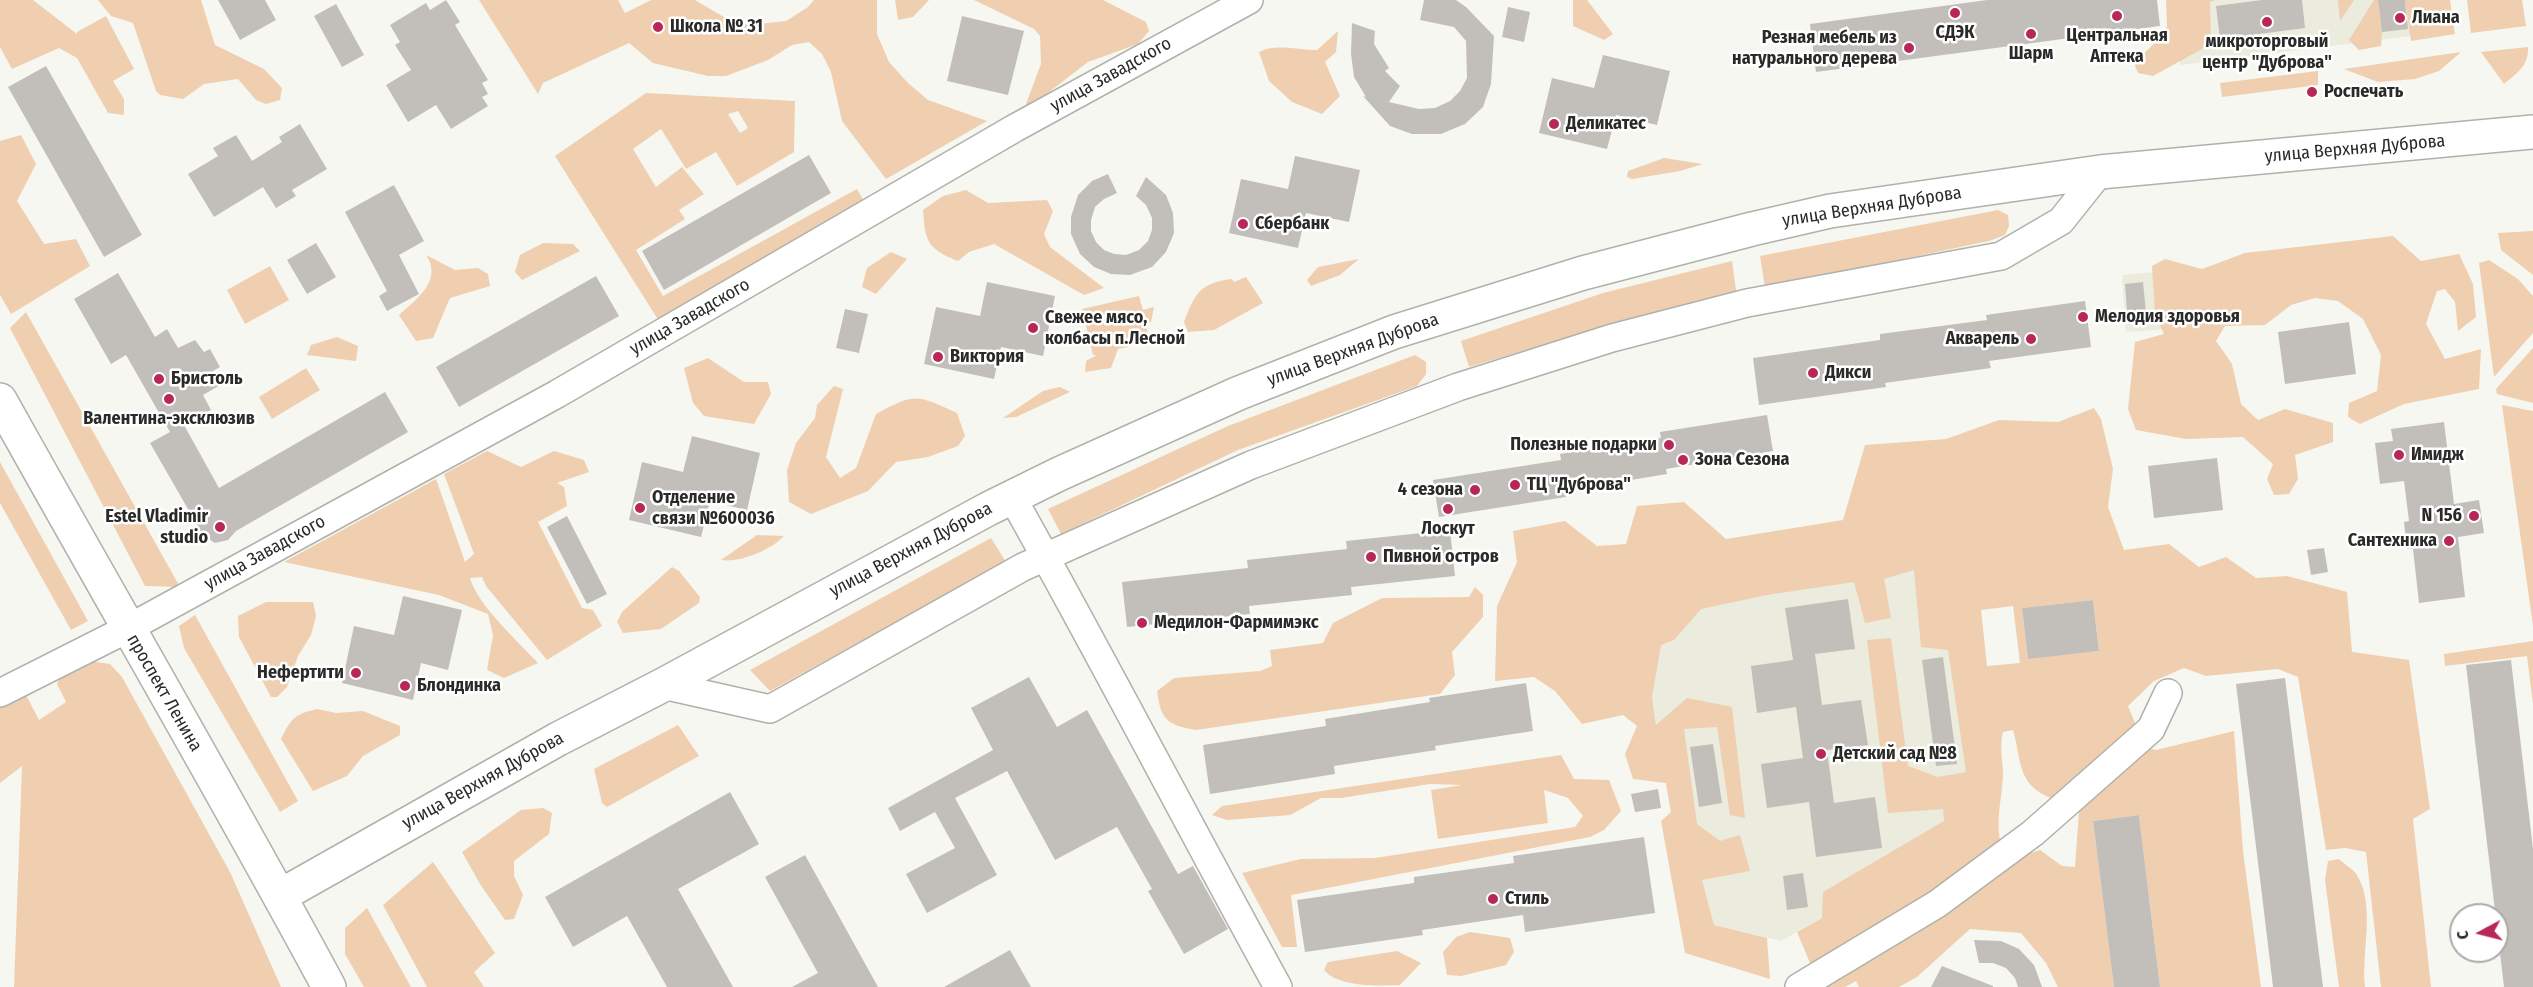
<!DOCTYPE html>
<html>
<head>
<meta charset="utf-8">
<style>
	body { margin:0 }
	#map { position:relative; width:2533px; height:987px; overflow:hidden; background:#f7f7f1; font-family:"Fira Sans Condensed",sans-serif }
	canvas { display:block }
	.north { position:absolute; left:2449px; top:903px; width:60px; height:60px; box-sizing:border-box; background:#fff; border:2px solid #aaaaa9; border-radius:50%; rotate:263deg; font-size:16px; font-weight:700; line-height:24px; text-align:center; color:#2a2a28 }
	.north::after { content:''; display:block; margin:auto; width:21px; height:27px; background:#b72858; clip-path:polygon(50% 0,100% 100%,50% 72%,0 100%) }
</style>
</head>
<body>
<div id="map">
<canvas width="2533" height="987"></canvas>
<div class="north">С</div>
</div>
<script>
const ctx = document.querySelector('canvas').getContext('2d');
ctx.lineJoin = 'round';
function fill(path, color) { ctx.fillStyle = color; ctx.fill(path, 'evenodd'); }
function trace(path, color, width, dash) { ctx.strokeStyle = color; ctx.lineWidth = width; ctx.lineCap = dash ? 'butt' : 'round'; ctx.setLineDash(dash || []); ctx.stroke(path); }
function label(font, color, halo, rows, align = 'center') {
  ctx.font = font + ' "Fira Sans Condensed",sans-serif'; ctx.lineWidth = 5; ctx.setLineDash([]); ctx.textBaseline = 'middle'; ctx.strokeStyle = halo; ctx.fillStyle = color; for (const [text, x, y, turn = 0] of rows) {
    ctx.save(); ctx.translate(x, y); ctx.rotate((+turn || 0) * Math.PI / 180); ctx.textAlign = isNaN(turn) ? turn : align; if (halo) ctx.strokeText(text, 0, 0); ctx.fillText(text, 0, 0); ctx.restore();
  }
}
const built = new Path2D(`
	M 2172,0 L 2415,0 L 2419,35 L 2180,65 Z
	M 2165,271 L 2170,329 L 2126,332 L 2122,275 Z
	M 1955,538 L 1990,821 L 1781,941 L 1688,919 L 1634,588 Z`);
const green = new Path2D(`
	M 0,0 L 33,0 L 77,34 L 77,32 L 106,16 L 134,69 L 113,81 L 124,99 L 124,115 L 108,113 L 77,58 L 59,48 L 12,69 L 0,47 Z
	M 98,0 L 201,0 L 215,45 L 264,69 L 282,88 L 280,100 L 266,104 L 256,100 L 238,79 L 204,84 L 183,99 L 160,95 L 156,91 L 133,23 L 111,16 Z
	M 479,0 L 618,0 L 625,13 L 651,0 L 695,0 L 734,23 L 750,25 L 786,21 L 808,7 L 814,0 L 877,0 L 877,34 L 889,62 L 908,83 L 928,100 L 987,121 L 886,179 L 842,121 L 831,72 L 822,54 L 809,42 L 792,45 L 768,60 L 726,76 L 708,76 L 653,63 L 629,43 L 543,83 L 538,94 Z
	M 895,0 L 929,0 L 913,17 L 898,20 Z
	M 974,0 L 1103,0 L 1146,22 L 1149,31 L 1138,44 L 1088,62 L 1023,112 L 1041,64 L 1040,36 L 1034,29 Z
	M 1573,0 L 1587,0 L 1613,34 L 1604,40 L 1573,26 Z
	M 2166,0 L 2215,0 L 2210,2 L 2211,44 L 2153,76 L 2138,73 L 2134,63 L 2162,36 L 2167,26 Z
	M 2338,0 L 2354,0 L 2340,21 Z
	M 2374,0 L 2378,0 L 2382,32 L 2381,46 L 2359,50 L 2349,40 Z
	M 2405,0 L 2450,0 L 2455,34 L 2411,41 Z
	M 2467,0 L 2522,0 L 2526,26 L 2471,33 Z
	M 1338,31 L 1336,52 L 1325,62 L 1340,96 L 1322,114 L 1292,102 L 1269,81 L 1259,52 C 1274,43 1299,50 1317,50 Z
	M 2528,47 C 2529,66 2517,73 2504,84 L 2481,52 Z
	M 2461,52 L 2439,71 L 2415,79 L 2378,82 L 2344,69 Z
	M 2318,71 L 2318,85 L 2222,97 L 2220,83 Z
	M 646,93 L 795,101 L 794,152 L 737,186 L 716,152 L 686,169 L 661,129 L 633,149 L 656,187 L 682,167 L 704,194 L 679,210 L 685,219 L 636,250 L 663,296 L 857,189 L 868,208 L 662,326 L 555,156 ZM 738,111 L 748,128 L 740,133 L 728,114 Z
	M 21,135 L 36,164 L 17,201 L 44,244 L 76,239 L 90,266 L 11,314 L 0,295 L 0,141 Z
	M 1664,158 L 1703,164 L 1680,171 L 1632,179 L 1627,177 L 1628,171 Z
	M 966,190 L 988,203 L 1047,200 L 1053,211 L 1044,234 L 1050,247 L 1104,288 L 1084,295 L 994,244 L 969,252 L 958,261 C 927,249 925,241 923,210 L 943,196 Z
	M 1998,210 L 2008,215 L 2009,226 L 2005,235 L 1989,241 L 1765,288 L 1760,256 Z
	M 2533,231 L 2533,275 L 2501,250 L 2498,233 Z
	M 2393,236 L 2421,261 L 2459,254 L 2473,284 L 2476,317 L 2458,331 L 2455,302 L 2445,289 L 2437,291 L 2426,324 L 2445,359 L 2481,349 L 2479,389 L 2404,404 L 2360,424 L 2348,417 L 2349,403 L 2377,391 L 2381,355 L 2363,319 L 2338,301 L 2315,298 L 2291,305 L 2265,325 L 2225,326 L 2216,341 L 2232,364 L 2241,404 L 2258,420 L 2285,409 L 2333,423 L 2333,442 L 2295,455 L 2298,479 L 2289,494 L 2274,495 L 2267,479 L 2273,464 L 2243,437 L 2186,439 L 2136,430 L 2128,409 L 2135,342 L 2164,334 L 2155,314 L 2152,266 L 2165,259 L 2202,269 L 2245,253 Z
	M 543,243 L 573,244 L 580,251 L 522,280 L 515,272 L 520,255 Z
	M 891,252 L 907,259 L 876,294 L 862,287 L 867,268 Z
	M 426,255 L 455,270 L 478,268 L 488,274 L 490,286 L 450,298 L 433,338 L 416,341 L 399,315 C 417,299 443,280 426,255 Z
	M 1359,259 L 1340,275 L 1311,286 L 1307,280 L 1318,267 Z
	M 2489,260 L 2518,279 L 2533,296 L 2533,333 L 2494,377 L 2479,263 Z
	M 1732,261 L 1737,297 L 1606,326 L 1469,367 L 1461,341 L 1603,293 Z
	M 270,266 L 289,300 L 245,324 L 227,290 Z
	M 1246,277 L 1263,303 L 1214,330 L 1188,332 L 1184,322 C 1195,293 1200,283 1232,279 L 1234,282 Z
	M 1139,296 L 1143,310 L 1154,307 L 1151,322 L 1146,325 L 1150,342 L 1118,349 L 1111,368 L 1085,372 L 1086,361 L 1097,355 L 1093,355 L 1082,309 Z
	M 26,312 L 180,587 L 145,586 L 10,328 Z
	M 337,337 L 358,346 L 356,361 L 307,355 L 311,345 Z
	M 2533,348 L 2533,403 L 2497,394 L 2496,389 Z
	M 1415,355 L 1426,362 L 1426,374 L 1417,386 L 1238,450 L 1061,534 L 1048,509 L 1228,426 Z
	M 708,358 L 744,382 L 768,382 L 771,394 L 754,424 L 704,416 L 693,403 L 684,368 Z
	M 306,368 L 320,390 L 272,419 L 259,397 Z
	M 834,386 L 843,389 L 826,457 L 840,478 L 856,468 L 876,414 C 916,392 917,395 957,413 L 965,436 L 958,446 L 928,457 L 896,462 L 868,491 L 811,514 L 789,502 L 787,470 L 796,443 L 815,418 L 817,405 Z
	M 1060,387 L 1070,392 L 1016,417 L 1003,418 L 1043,391 Z
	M 2502,405 L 2533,411 L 2533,626 Z
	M 2094,408 L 2101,419 L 2113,469 L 2108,507 L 2124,550 L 2169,544 L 2199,567 L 2226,557 L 2256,578 L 2287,576 L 2347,592 L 2352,652 L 2409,660 L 2430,809 L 2413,819 L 2431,987 L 2381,987 L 2366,852 L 2345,848 L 2326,850 L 2298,677 L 2278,669 L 2206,676 L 2184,668 L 2154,681 L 2128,706 L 2145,747 L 2156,750 L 2234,731 L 2243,851 L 2261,987 L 2160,987 L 2139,815 L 2093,821 L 2114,987 L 2058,987 L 2046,963 L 2021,933 L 1970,929 L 1917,977 L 1899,987 L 1859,987 L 1856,981 L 1845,987 L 1820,987 L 1797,932 L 1822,918 L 1823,892 L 1944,821 L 1943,809 L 1888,813 L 1867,640 L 1891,638 L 1908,766 L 1938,777 L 1966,772 L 1948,650 L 1921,647 L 1914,570 L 1884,579 L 1891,618 L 1865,623 L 1854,582 L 1767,595 L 1701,609 L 1674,640 L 1661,645 L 1652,697 L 1656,725 L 1687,698 L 1732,707 L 1745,818 L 1730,815 L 1717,727 L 1684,729 L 1697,824 L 1720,841 L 1740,835 L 1750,871 L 1702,880 L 1714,925 L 1767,938 L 1770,979 L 1685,953 L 1661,821 L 1671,812 L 1666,783 L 1633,779 L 1625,754 L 1637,726 L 1623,715 L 1582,724 L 1555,691 L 1534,677 L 1495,681 L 1497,606 L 1517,562 L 1513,531 L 1565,521 L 1597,546 L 1626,544 L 1637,506 L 1684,502 L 1726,539 L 1843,520 L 1865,445 L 1946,439 L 1999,420 L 2058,422 ZM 2093,600 L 2099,651 L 2028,658 L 2022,608 ZM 2013,606 L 2020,663 L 1987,666 L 1981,610 ZM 2013,730 C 2022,763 2017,785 2053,799 L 2081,783 L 2075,867 L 2062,866 L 2040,850 L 2011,859 C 1989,841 2003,798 2003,774 C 2003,760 1999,746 2003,732 Z
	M 487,451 L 521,467 L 554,451 L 584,460 L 589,472 L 557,483 L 564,487 L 567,506 L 538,522 L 582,608 L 593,610 L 602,626 L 547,660 L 486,586 L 482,577 L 470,578 C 478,606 518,641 538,663 L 504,678 L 487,670 L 493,635 L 488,614 L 439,595 L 284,562 L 436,479 L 465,562 L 474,554 L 444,474 Z
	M 0,462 L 88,621 L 71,630 L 0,503 Z
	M 757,535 L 784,536 C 771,550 740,563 721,560 Z
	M 991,538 L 1006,562 L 770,691 L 750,670 Z
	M 672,567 L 679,571 L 700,597 L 699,603 L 661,629 L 623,633 L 617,622 L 622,612 Z
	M 1475,587 L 1483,595 L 1483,617 L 1452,652 L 1455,675 L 1440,694 L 1196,730 C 1167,725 1161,720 1157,691 L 1174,678 L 1260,671 L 1272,666 L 1270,650 L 1323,643 L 1333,623 L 1382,598 L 1469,597 Z
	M 266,602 L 313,602 L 316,616 L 311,635 L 298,656 L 287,687 L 277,697 L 271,697 L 239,637 L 238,616 Z
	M 195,615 L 298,801 L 280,812 L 184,648 L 179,626 Z
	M 2533,641 L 2533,704 L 2527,656 L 2445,666 L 2444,654 Z
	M 89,661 L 110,664 L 122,677 L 230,872 L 281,987 L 14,987 L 22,766 L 0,783 L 0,707 L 25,693 L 39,720 L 66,702 L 57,684 L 61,675 Z
	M 317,709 L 336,713 L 363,711 L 400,726 L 400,735 L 363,756 L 347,776 L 313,791 L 281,739 C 291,719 294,714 317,709 Z
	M 678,725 L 699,756 L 607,807 L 602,803 L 594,769 Z
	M 1561,755 L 1574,779 L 1609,780 L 1621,811 L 1604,830 L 1590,837 L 1291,895 L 1297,947 L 1282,947 L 1242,873 L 1301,859 L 1375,858 L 1575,827 L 1583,816 L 1568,798 L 1544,790 L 1548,823 L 1438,839 L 1431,790 L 1462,785 L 1430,784 L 1341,798 L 1321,798 L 1290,815 L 1227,820 L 1212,815 L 1222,806 Z
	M 543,808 L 552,813 L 549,834 L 514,861 L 514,876 L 523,895 L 514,919 L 505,920 L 480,884 L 462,852 L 521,810 Z
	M 2339,859 C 2344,864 2353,869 2357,875 C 2376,907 2361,952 2365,987 L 2339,987 L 2325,880 L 2328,861 Z
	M 433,862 L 495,953 L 474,972 L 484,987 L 427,987 L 383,905 Z
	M 367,908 L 411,987 L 364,987 L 345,954 L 345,928 Z
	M 1470,932 L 1510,938 L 1514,952 L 1506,965 L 1461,976 L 1447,975 L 1443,952 L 1456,937 Z
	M 1397,951 L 1421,963 L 1400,985 C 1376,986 1338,987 1324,970 L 1328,962 Z`);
const building = new Path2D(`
	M 218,0 L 265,0 L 276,20 L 240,40 Z
	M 446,0 L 460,22 L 455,25 L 488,80 L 482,83 L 488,94 L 482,97 L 488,106 L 451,129 L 436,105 L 408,122 L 386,85 L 411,70 L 395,45 L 400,42 L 390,25 L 426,3 L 430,10 Z
	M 1424,0 L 1456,0 L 1466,7 L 1494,36 L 1491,84 L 1483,107 L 1465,124 L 1441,134 L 1412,134 L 1390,126 L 1363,96 L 1366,97 L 1354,77 L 1351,54 L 1352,23 L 1375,31 L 1374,44 L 1389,68 L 1385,71 L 1400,86 L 1389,102 L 1419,109 L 1435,108 L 1450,101 L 1460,91 L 1467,78 L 1466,41 L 1454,27 L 1420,20 Z
	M 1987,0 L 2157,0 L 2160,26 L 1816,72 L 1810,24 Z
	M 2262,0 L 2302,0 L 2305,28 L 2220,39 L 2216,6 Z
	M 2378,0 L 2405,0 L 2408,29 L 2382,32 Z
	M 336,4 L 364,55 L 342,67 L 314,16 Z
	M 1508,7 L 1530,12 L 1524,42 L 1502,37 Z
	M 962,16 L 1024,31 L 1008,95 L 947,81 Z
	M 1603,55 L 1670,71 L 1657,125 L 1616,115 L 1607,149 L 1539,133 L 1552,78 L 1594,88 Z
	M 46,66 L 142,235 L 104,257 L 8,87 Z
	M 300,124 L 327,169 L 292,190 L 296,196 L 276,208 L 263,187 L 214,217 L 188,174 L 218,156 L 213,148 L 236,135 L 252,161 L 282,142 L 279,137 Z
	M 809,155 L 831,193 L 664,290 L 642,251 Z
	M 1295,156 L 1360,170 L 1349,222 L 1306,213 L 1298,248 L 1229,233 L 1241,179 L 1288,189 Z
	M 1108,174 L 1117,193 L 1104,199 L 1095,207 L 1091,220 L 1091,231 L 1096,242 L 1104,250 L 1114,254 L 1126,255 L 1139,250 L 1148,241 L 1152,230 L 1152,218 L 1146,205 L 1136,196 L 1146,177 L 1166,195 L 1173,213 L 1174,233 L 1166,252 L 1152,267 L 1130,275 L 1111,274 L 1094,267 L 1080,254 L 1071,234 L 1071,217 L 1078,195 L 1092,181 Z
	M 394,185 L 424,241 L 399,255 L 419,294 L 387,311 L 379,296 L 387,291 L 345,212 Z
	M 316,243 L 336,277 L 307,294 L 287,260 Z
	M 118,273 L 155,337 L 167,329 L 178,348 L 195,340 L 204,352 L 210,349 L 220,367 L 213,371 L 222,384 L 203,395 L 211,410 L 184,425 L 219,488 L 385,392 L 408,432 L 236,531 L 228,540 L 215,543 L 203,535 L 150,443 L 170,432 L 126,355 L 111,364 L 74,299 Z
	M 596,276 L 619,316 L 459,407 L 436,367 Z
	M 987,282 L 1055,296 L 1043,356 L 1001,347 L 994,379 L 924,364 L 936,307 L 980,316 Z
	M 2143,282 L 2147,323 L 2128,324 L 2125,284 Z
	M 2085,301 L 2091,347 L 1989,361 L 1991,368 L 1885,383 L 1886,387 L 1759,405 L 1753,358 L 1880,340 L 1880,334 L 1987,320 L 1986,315 Z
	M 845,309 L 868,314 L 859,353 L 836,348 Z
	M 2349,322 L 2356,374 L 2285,384 L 2278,332 Z
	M 1767,415 L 1773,451 L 1666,469 L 1667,474 L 1565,491 L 1566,497 L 1439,517 L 1433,480 L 1561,460 L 1560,454 L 1661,438 L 1660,432 Z
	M 2444,422 L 2454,504 L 2479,500 L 2484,533 L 2458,537 L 2465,597 L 2419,603 L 2413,549 L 2407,549 L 2404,522 L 2409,521 L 2404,481 L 2380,484 L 2375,443 L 2393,441 L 2391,429 Z
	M 692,436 L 760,453 L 747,510 L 710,501 L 701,537 L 629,520 L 642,462 L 683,472 Z
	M 2217,458 L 2223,510 L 2154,518 L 2148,466 Z
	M 567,516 L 607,594 L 587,604 L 547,527 Z
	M 1450,530 L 1455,576 L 1351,587 L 1352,595 L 1249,606 L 1250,614 L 1127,627 L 1122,582 L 1248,568 L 1247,560 L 1347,549 L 1346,541 Z
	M 2324,548 L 2328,572 L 2311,575 L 2307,550 Z
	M 403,596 L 462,610 L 448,670 L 421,663 L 413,700 L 342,683 L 354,626 L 394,635 Z
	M 1848,599 L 1855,649 L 1815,654 L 1822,705 L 1861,700 L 1868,745 L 1827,750 L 1834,803 L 1875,797 L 1882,848 L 1816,857 L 1809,802 L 1767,808 L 1761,764 L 1803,758 L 1796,707 L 1757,713 L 1751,666 L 1793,660 L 1785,608 Z
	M 2093,600 L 2099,651 L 2028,659 L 2022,608 Z
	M 1943,657 L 1957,764 L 1936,766 L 1922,660 Z
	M 2511,660 L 2533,849 L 2533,987 L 2504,987 L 2466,665 Z
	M 1029,677 L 1057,727 L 1087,710 L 1178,874 L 1193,866 L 1228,929 L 1184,954 L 1148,891 L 1152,889 L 1117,827 L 1055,860 L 1007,771 L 955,798 L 997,875 L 927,913 L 906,874 L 955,848 L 935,812 L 900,831 L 888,808 L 993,750 L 971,708 Z
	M 2285,678 L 2323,987 L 2273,987 L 2262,895 L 2236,684 Z
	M 1526,683 L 1533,731 L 1435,746 L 1436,750 L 1334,766 L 1335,774 L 1210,794 L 1203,745 L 1326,726 L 1325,719 L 1430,702 L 1429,698 Z
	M 1713,744 L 1722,803 L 1699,807 L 1690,747 Z
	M 1658,789 L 1661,808 L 1635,812 L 1631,794 Z
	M 730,792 L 759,844 L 678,889 L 733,987 L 667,987 L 627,916 L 573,947 L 545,897 Z
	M 2139,815 L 2160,987 L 2114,987 L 2093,821 Z
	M 1644,837 L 1655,913 L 1525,932 L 1523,915 L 1422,930 L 1423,935 L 1305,952 L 1297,900 L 1414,883 L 1414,877 L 1514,863 L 1513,856 Z
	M 805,855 L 878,987 L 792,987 L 818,973 L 765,877 Z
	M 1803,873 L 1808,907 L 1787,910 L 1783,876 Z
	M 1974,940 L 2001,941 L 2019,949 L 2034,965 L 2042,987 L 2018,987 L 2015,978 L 2006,968 L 1993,963 L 1979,963 Z
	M 1010,950 L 1031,987 L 944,987 Z
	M 1942,966 L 1993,986 L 1993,987 L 1931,987 Z`);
const minor = new Path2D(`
	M 1012,497 C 1103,659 1188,824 1278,987
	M 663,685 L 770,709 L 1023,567 L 1251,465 L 1458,387 L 1612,338 L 1747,303 L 2001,256 L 2061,221 L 2100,172
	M 0,693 L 127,629 L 557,394 L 1015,128 L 1249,0
	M 1799,987 L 1937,904 L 2033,833 L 2151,729 L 2168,693`);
const major = new Path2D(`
	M 0,400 C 109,596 223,790 329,987
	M 280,896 L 558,739 L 663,685 L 988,509 L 1059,474 L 1239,393 L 1394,332 L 1583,273 L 1752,229 L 1830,211 L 2100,172 L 2533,132`);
const markers = [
	[1955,13,6,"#b72858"],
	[2117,16,6,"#b72858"],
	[2400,18,6,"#b72858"],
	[2267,22,6,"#b72858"],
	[658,27,6,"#b72858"],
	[2031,34,6,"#b72858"],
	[1909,48,6,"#b72858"],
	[2312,92,6,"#b72858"],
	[1554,124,6,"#b72858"],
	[1243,224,6,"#b72858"],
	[2083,317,6,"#b72858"],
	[1033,328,6,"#b72858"],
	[2031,339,6,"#b72858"],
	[938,357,6,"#b72858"],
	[1813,373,6,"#b72858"],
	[159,379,6,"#b72858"],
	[169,399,6,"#b72858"],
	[1669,445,6,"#b72858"],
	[2399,455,6,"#b72858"],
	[1683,460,6,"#b72858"],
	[1515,485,6,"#b72858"],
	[1475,490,6,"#b72858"],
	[640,508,6,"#b72858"],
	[1448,509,6,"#b72858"],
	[2474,516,6,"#b72858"],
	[220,527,6,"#b72858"],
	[2449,541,6,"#b72858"],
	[1371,557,6,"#b72858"],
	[1142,623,6,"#b72858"],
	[356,673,6,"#b72858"],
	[405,686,6,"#b72858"],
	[1821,754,6,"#b72858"],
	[1493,899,6,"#b72858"]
];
const poiNames = [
	["Лиана",2412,18],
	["Школа № 31",670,27],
	["СДЭК",1955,33,"center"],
	["Центральная",2117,36,"center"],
	["Аптека",2117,57,"center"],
	["Резная мебель из",1897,38,"right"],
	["натурального дерева",1897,59,"right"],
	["микроторговый",2267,42,"center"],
	["центр \"Дуброва\"",2267,63,"center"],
	["Шарм",2031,54,"center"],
	["Роспечать",2324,92],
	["Деликатес",1566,124],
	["Сбербанк",1255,224],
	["Мелодия здоровья",2095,317],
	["Свежее мясо,",1045,318],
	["колбасы п.Лесной",1045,339],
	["Акварель",2019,339,"right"],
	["Виктория",950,357],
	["Дикси",1825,373],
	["Бристоль",171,379],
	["Валентина-эксклюзив",169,419,"center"],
	["Полезные подарки",1657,445,"right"],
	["Имидж",2411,455],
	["Зона Сезона",1695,460],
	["ТЦ \"Дуброва\"",1527,485],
	["4 сезона",1463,490,"right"],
	["Отделение",652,498],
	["связи №600036",652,519],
	["N 156",2462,516,"right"],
	["Estel Vladimir",208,517,"right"],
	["studio",208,538,"right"],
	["Лоскут",1448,529,"center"],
	["Сантехника",2437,541,"right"],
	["Пивной остров",1383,557],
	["Медилон-Фармимэкс",1154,623],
	["Нефертити",344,673,"right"],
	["Блондинка",417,686],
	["Детский сад №8",1833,754],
	["Стиль",1505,899]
];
const streetNames = [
	["улица Завадского",1111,75,-29],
	["улица Верхняя Дуброва",2355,149,-5],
	["улица Верхняя Дуброва",1872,207,-9],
	["улица Завадского",690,317,-30],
	["улица Верхняя Дуброва",1353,350,-20],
	["улица Верхняя Дуброва",911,550,-28],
	["улица Завадского",265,553,-29],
	["проспект Ленина",164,693,60],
	["улица Верхняя Дуброва",483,781,-29]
];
fill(built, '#ebebde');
fill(green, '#efcfaf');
fill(building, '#c2bfba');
trace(minor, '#b1b1ab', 30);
trace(major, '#b1b1ab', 36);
trace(minor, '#fff', 27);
trace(major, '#fff', 33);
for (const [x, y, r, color] of markers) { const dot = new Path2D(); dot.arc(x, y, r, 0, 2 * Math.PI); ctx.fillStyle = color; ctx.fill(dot); trace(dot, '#fff', 2); }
label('bold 18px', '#2a2a28', '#fff', poiNames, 'left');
label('18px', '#2a2a28', '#fff', streetNames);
</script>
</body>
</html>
